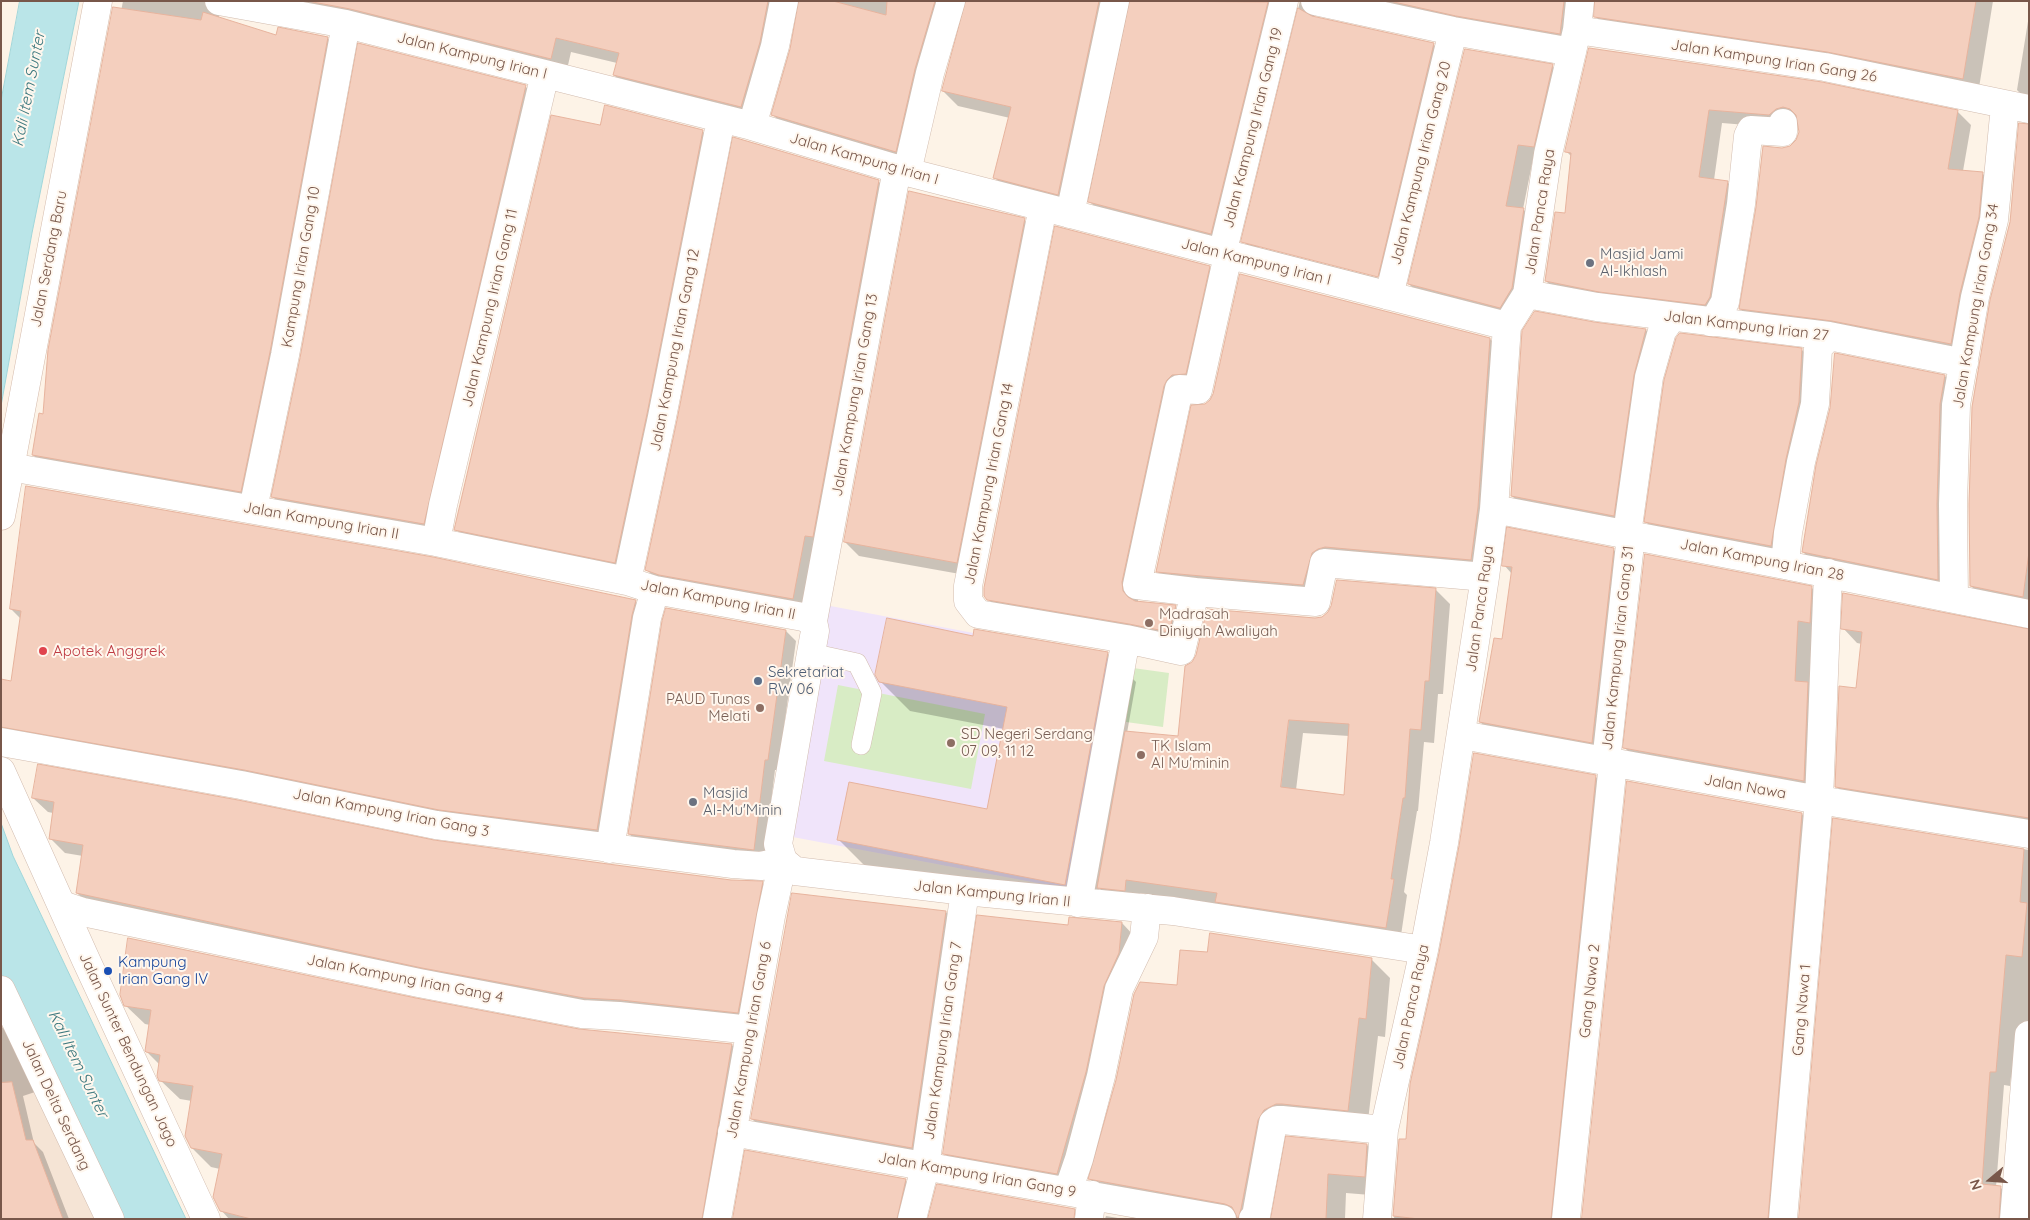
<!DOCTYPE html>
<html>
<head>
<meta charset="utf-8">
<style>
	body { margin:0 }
	#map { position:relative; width:2030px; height:1220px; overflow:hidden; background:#fdf3e7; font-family:Quicksand,sans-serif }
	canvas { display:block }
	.frame { position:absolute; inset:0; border:2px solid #78574a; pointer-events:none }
	.north { position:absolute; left:1965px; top:1155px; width:50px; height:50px; -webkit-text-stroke:4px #fff7ee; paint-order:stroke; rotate:252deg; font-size:14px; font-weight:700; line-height:20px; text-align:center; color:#78574a }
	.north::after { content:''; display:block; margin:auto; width:18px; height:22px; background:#78574a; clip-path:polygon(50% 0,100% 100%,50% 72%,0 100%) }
</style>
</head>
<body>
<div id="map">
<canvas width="2030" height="1220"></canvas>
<div class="frame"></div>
<div class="north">N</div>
</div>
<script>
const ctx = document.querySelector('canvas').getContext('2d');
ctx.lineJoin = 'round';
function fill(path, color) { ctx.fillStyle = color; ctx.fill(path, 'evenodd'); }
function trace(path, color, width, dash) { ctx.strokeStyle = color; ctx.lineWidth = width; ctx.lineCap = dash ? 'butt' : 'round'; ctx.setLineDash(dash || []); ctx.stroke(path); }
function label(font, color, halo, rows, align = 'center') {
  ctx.font = font + ' Quicksand,sans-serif'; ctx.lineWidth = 4; ctx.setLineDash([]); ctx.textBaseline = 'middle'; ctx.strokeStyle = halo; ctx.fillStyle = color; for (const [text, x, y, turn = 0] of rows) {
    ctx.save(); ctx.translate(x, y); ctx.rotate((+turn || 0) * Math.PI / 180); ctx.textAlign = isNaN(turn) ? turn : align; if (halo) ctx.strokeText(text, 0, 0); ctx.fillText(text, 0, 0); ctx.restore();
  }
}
const residential = new Path2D(`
	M 1,987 L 115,1219 L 1,1219 Z`);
const education = new Path2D(`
	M 825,605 L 1117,660 L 1075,890 L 782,835 Z`);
const green = new Path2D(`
	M 1133,668 L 1169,673 L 1163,727 L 1126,722 Z
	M 838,685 L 985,714 L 971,789 L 824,761 Z`);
const water = new Path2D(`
	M 20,1 L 79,1 L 32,233 L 1,406 L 1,101 Z
	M 1,823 L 13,856 L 186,1219 L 118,1219 L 1,980 Z`);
const shadow = new Path2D(`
	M 123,1 L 230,1 L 219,14 L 219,19 L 277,37 L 327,38 L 343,53 L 256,506 L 48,470 L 33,455 L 44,415 Z
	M 290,1 L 793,1 L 756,121 L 629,90 L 614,75 L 617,63 L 571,52 L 566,74 Z
	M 800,1 L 938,1 L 910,166 L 788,130 L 773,115 L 791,51 Z
	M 967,1 L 1124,1 L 1073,209 L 1010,193 L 995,178 L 1010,118 L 958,106 L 943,91 Z
	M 1131,1 L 1294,1 L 1226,248 L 1105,217 L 1090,202 Z
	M 1300,1 L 1325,1 L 1314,14 L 1314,18 L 1433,44 L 1448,59 L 1392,291 L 1258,256 L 1243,241 ZM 1258,245 L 1384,277 L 1383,279 L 1258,247 Z
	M 1339,1 L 1590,1 L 1575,48 Z
	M 1596,1 L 1993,1 L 1978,94 L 1610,31 L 1595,16 Z
	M 2029,15 L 2029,102 L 2017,90 Z
	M 1590,49 L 1957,111 L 1971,125 L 1963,171 L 1982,173 L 1996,187 L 1964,357 L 1754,322 L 1740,309 L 1782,149 L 1790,147 L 1797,141 L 1800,133 L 1798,120 L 1789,122 L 1783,128 L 1722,123 L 1714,180 L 1727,182 L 1741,195 L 1723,311 L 1560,295 L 1546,281 L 1566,215 L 1572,157 L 1566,151 Z
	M 1552,66 L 1567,81 L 1548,161 L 1533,159 L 1523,209 L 1538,224 L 1515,322 L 1424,299 L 1409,284 Z
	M 526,87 L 540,101 L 437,537 L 287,511 L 273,497 Z
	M 2029,125 L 2029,609 L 1985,600 L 1971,586 L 2011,222 Z
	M 601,126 L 702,131 L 717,145 L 629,576 L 470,544 L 456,529 Z
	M 878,181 L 894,196 L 807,614 L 662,585 L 647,570 Z
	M 1024,220 L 1039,234 L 971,576 L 859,556 L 845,542 Z
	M 1209,267 L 1225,283 L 1189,391 L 1138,599 L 1138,602 L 1175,607 L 1192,623 L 1186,648 L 1004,616 L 988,599 Z
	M 1594,324 L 1646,330 L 1660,344 L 1628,530 L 1526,510 L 1512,496 Z
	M 1490,339 L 1505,354 L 1486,574 L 1340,562 L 1318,599 L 1172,586 L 1157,571 L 1205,405 Z
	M 1802,350 L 1817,365 L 1786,561 L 1661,537 L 1646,522 Z
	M 1945,376 L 1957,389 L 1950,592 L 1816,565 L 1803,552 Z
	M 1613,549 L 1628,564 L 1607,757 L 1495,736 L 1480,722 L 1503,641 L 1512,574 L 1504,565 Z
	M 1811,587 L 1826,602 L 1818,795 L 1639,763 L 1625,748 Z
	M 1436,590 L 1450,604 L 1443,694 L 1438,694 L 1434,743 L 1424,742 L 1418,811 L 1417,811 L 1404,892 L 1407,895 L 1400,942 L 1220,905 L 1140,893 L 1139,904 L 1112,902 L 1099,888 L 1094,913 L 868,869 L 838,839 L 988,811 L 1004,729 L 910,711 L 880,681 L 974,637 L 1107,653 L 1136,682 L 1127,733 L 1179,737 L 1315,619 ZM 1303,733 L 1349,736 L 1345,797 L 1296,790 Z
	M 635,601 L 650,617 L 612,845 L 1,747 L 1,681 L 12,682 L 21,619 L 11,609 Z
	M 1843,628 L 2029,630 L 2029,830 L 1851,801 L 1836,786 L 1857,689 L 1862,644 L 1857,643 Z
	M 786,631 L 796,641 L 778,770 L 775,770 L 764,860 L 640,844 L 629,834 Z
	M 1595,776 L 1610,791 L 1566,1219 L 1394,1219 L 1400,1140 L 1407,1141 Z
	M 33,798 L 434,842 L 731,881 L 762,883 L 777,897 L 752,1027 L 636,1015 L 92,908 L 77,893 L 83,856 L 65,853 L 50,838 L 53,813 L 48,812 Z
	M 1802,814 L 1816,828 L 1783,1219 L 1583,1219 Z
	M 1834,820 L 2029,850 L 2029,1045 L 2025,1079 L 2011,1077 L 2010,1086 L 2004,1085 L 1996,1187 L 2000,1187 L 2015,1202 L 2013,1219 L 1800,1219 Z
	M 946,912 L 960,927 L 926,1162 L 766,1133 L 752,1119 Z
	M 1122,923 L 1136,938 L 1072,1188 L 959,1168 L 944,1153 L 1069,927 Z
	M 1371,959 L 1390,978 L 1385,1037 L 1378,1036 L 1367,1129 L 1282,1129 L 1262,1219 L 1226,1219 L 1109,1198 L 1090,1179 L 1178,987 Z
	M 416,1000 L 579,1031 L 732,1045 L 751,1064 L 723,1219 L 229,1219 L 221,1210 L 220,1169 L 211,1167 L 192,1148 L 192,1101 L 180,1099 L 160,1080 L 160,1065 L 147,1052 L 150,1025 L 145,1024 L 125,1005 Z
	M 1,1026 L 9,1034 L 35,1092 L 23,1096 L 34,1143 L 43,1152 L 69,1219 L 1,1219 Z
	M 1288,1137 L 1367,1145 L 1386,1164 L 1383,1196 L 1346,1193 L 1345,1219 L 1273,1219 Z
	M 905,1180 L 924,1199 L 919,1219 L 734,1219 Z
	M 1106,1216 L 1124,1219 L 1105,1219 Z`);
const building = new Path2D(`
	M 308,1 L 768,1 L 760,42 L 741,107 L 613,75 L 619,53 L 556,38 L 551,59 L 350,9 Z
	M 799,1 L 833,1 L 886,15 L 887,1 L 935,1 L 915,69 L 896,152 L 771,115 L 790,49 Z
	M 966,1 L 1099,1 L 1058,195 L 993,178 L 1011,107 L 942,91 Z
	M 1130,1 L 1268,2 L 1211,234 L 1088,202 Z
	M 1390,1 L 1564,1 L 1560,34 L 1456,16 Z
	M 1595,1 L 1976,1 L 1963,79 L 1827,52 L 1594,17 Z
	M 113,7 L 201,20 L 203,12 L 276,35 L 278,27 L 328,37 L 270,352 L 241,492 L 32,455 L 39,413 L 43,414 L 48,350 Z
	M 1298,8 L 1312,16 L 1434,43 L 1378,277 L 1241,242 Z
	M 358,43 L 526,85 L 424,524 L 271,497 L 300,358 Z
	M 1589,48 L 1822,82 L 1958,110 L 1948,169 L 1983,172 L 1979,217 L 1960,293 L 1951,344 L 1832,321 L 1739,309 L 1756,207 L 1763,146 L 1782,148 L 1790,146 L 1796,140 L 1799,132 L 1796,115 L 1790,109 L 1783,107 L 1776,109 L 1769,115 L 1709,110 L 1699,177 L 1728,181 L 1710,297 L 1705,305 L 1599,292 L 1545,281 L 1555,212 L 1565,213 L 1571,153 L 1565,152 Z
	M 1465,49 L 1553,64 L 1534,147 L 1518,145 L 1506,206 L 1524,208 L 1512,288 L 1500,308 L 1408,284 Z
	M 605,105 L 703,130 L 647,414 L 615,563 L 454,530 L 551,115 L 600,125 Z
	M 2019,123 L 2029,124 L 2029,552 L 2023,597 L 1970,586 L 1969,504 L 1972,407 L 1990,300 L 2010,222 Z
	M 733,137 L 879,180 L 813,537 L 805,536 L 793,599 L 659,575 L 645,570 L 677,420 Z
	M 909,191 L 1025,218 L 957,563 L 844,542 Z
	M 1055,226 L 1210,266 L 1186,374 L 1172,375 L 1167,380 L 1164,386 L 1122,582 L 1123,591 L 1128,597 L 1135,601 L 1176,605 L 1169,632 L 1129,624 L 987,600 L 984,596 L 984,588 Z
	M 1240,274 L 1490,338 L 1478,507 L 1471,560 L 1325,547 L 1318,549 L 1312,553 L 1303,585 L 1156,572 L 1191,405 L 1205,404 L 1210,400 L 1213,394 Z
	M 1535,311 L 1594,322 L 1646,329 L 1634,375 L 1614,516 L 1511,496 L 1522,331 Z
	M 1680,333 L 1802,348 L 1799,402 L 1786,459 L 1771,546 L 1644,522 L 1664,380 L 1676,338 Z
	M 1835,353 L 1945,375 L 1940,404 L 1937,504 L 1938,580 L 1802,552 L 1816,465 L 1830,408 Z
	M 26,486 L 433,557 L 636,600 L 632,615 L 597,830 L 439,810 L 244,770 L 1,727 L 1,679 L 11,681 L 21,611 L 10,609 Z
	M 1507,527 L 1614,548 L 1592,743 L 1479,722 L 1494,638 L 1502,639 L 1512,567 L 1502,566 Z
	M 1645,554 L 1812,586 L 1810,623 L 1798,621 L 1795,681 L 1808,682 L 1804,781 L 1623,748 Z
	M 1337,580 L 1436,588 L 1429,681 L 1425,681 L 1421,730 L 1410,729 L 1405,798 L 1403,798 L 1391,879 L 1394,879 L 1386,928 L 1215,902 L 1217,893 L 1126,880 L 1125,891 L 1097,888 L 1125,731 L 1178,736 L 1185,666 L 1192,662 L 1196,655 L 1207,609 L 1315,618 L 1322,617 L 1328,612 L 1331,606 ZM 1289,720 L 1349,724 L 1344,795 L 1281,787 Z
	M 1843,593 L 2029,629 L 2029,818 L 1835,787 L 1839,686 L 1856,688 L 1862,632 L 1841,629 Z
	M 666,608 L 786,630 L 768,760 L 765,760 L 754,850 L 628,834 L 662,621 Z
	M 887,618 L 973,636 L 974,629 L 1108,652 L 1065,885 L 837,840 L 849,782 L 987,809 L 1007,707 L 879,682 L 875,675 Z
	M 1474,753 L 1596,775 L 1551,1219 L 1419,1219 L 1393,1216 L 1399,1139 L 1406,1139 L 1410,1084 L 1439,953 L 1459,846 Z
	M 38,764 L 238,800 L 434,840 L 608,864 L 731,880 L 763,881 L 738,1013 L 621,1000 L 584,998 L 422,968 L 76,893 L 83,845 L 49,839 L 54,802 L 32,798 Z
	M 1627,781 L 1802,813 L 1768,1219 L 1582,1219 Z
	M 1833,818 L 2024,849 L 2020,902 L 2027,903 L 2022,957 L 2006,955 L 1996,1072 L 1990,1072 L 1982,1184 L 2001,1186 L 1999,1219 L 1799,1219 Z
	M 792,893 L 946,911 L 912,1148 L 751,1119 Z
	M 977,915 L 1068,925 L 1069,917 L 1122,922 L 1119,953 L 1104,986 L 1086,1072 L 1057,1174 L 943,1154 Z
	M 1210,933 L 1372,958 L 1366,1019 L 1359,1018 L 1348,1111 L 1282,1104 L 1276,1104 L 1264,1110 L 1258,1120 L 1241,1209 L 1238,1219 L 1232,1207 L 1225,1204 L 1088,1179 L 1116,1080 L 1134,994 L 1140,982 L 1177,985 L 1180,950 L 1207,952 Z
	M 128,938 L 416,998 L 579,1029 L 732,1044 L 702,1219 L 251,1219 L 220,1211 L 213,1197 L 222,1154 L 191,1148 L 185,1136 L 193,1086 L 159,1081 L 157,1076 L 160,1055 L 146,1052 L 145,1051 L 151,1010 L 124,1006 L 120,995 Z
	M 12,1082 L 26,1140 L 33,1140 L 63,1219 L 1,1219 L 1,1083 Z
	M 1286,1136 L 1367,1144 L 1365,1177 L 1328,1174 L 1326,1219 L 1271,1219 Z
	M 745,1150 L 906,1179 L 897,1219 L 733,1219 Z
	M 937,1184 L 1075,1209 L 1074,1219 L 928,1219 Z`);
const service = new Path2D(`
	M 811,653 L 857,663 L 872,693 L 861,745`);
const minor = new Path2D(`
	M 219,1 L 346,24 L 752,126 L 907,172 L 1507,326
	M 1315,1 L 1453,31 L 1572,52
	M 1577,30 L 1825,67 L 2029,109
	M 752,126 L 775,46 L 784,1
	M 907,172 L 930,73 L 951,1
	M 1043,207 L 968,586 L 968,601 L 978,614 L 1126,639 L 1181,651 L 1195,592 L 1316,602 L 1324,563 L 1485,577
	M 1070,214 L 1115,1
	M 1222,254 L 1284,1
	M 1527,294 L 1597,307 L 1829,336 L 1964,363
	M 1389,296 L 1453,31
	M 1710,322 L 1717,316 L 1725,302 L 1741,204 L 1748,136 L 1751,130 L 1783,132 L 1783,123
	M 10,467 L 436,542 L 627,581 L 655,590 L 803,617 L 813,621 L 815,631 L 811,653 L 778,844 L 783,861 L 795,871 L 965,891 L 1173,911 L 1424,950
	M 253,509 L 285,355 L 346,24
	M 1494,509 L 1785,565 L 2029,614
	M 1627,534 L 1649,377 L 1662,331 L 1672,317
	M 436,542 L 443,505 L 545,74
	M 1785,565 L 1788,533 L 1801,462 L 1815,404 L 1818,348 L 1829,336
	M 627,581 L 662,417 L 721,119
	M 1195,592 L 1137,585 L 1179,389 L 1198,390 L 1228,255
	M 1954,598 L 1953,504 L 1956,405 L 1975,297 L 1994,220 L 2005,105
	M 813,621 L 897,169
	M 1462,735 L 1819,800 L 2029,834
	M 1,742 L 241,785 L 436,825 L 733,864 L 761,866 L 783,861 L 771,916 L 717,1219
	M 1606,762 L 1631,535
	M 610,849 L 647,618 L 655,590
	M 1078,903 L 1126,639
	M 62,905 L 83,912 L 419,983 L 582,1014 L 619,1016 L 751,1030
	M 1,990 L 110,1219
	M 732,1132 L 1222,1219
	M 1068,1191 L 1079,1159 L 1101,1076 L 1119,989 L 1144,937 L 1147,908
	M 912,1219 L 925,1167 L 965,891
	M 1089,1219 L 1092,1195
	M 1253,1219 L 1256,1216 L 1273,1123 L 1277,1120 L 1282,1120 L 1384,1130
	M 1377,1219 L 1384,1130 L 1424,950 L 1444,843 L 1485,577 L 1494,509 L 1507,326 L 1527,294 L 1548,154 L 1577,30 L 1580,1
	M 1566,1219 L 1613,763
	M 1783,1219 L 1819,800 L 1828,573
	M 2014,1219 L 2029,1035`);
const tertiary = new Path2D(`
	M 1,771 L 86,960 L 206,1219`);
const secondary = new Path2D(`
	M 1,516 L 98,1`);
const markers = [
	[1590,263,5,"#6b7280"],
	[1149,623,5,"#8d6e63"],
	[43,651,5,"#e0444e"],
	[758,681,5,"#5c6f8a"],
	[760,708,5,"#8d6e63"],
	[951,743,5,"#8d6e63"],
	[1141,755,5,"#8d6e63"],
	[693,802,5,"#6b7280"],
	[108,971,5,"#1a4fb4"]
];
const streetNames = [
	["Jalan Kampung Irian I",472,56,14],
	["Jalan Kampung Irian Gang 26",1774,61,9],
	["Jalan Kampung Irian Gang 19",1253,128,-76],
	["Jalan Kampung Irian I",864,159,16],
	["Jalan Kampung Irian Gang 20",1421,163,-76],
	["Jalan Panca Raya",1540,212,-81],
	["Jalan Serdang Baru",49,259,-79],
	["Jalan Kampung Irian I",1256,262,14],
	["Kampung Irian Gang 10",301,267,-80],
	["Jalan Kampung Irian Gang 34",1976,306,-80],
	["Jalan Kampung Irian Gang 11",490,308,-77],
	["Jalan Kampung Irian 27",1746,326,7],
	["Jalan Kampung Irian Gang 12",675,350,-79],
	["Jalan Kampung Irian Gang 13",855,395,-80],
	["Jalan Kampung Irian Gang 14",989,484,-79],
	["Jalan Kampung Irian II",321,521,10],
	["Jalan Kampung Irian 28",1762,560,11],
	["Jalan Kampung Irian II",718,600,11],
	["Jalan Panca Raya",1480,609,-82],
	["Jalan Kampung Irian Gang 31",1618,648,-84],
	["Jalan Nawa",1745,787,10],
	["Jalan Kampung Irian Gang 3",391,813,11],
	["Jalan Kampung Irian II",992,894,6],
	["Jalan Kampung Irian Gang 4",405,979,11],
	["Gang Nawa 2",1590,991,-84],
	["Jalan Panca Raya",1411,1007,-78],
	["Gang Nawa 1",1802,1010,-85],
	["Jalan Kampung Irian Gang 6",749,1040,-80],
	["Jalan Kampung Irian Gang 7",943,1041,-82],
	["Jalan Sunter Bendungan Jago",128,1050,65],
	["Jalan Delta Serdang",56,1105,65],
	["Jalan Kampung Irian Gang 9",977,1175,10]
];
const worshipNames = [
	["Masjid Jami",1600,254],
	["Al-Ikhlash",1600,271],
	["Masjid",703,793],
	["Al-Mu'Minin",703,810]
];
const educationNames = [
	["Madrasah",1159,614],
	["Diniyah Awaliyah",1159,631],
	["PAUD Tunas",750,699,"right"],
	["Melati",750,716,"right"],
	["SD Negeri Serdang",961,734],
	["07 09, 11 12",961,751],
	["TK Islam",1151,746],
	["Al Mu'minin",1151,763]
];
const healthNames = [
	["Apotek Anggrek",53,651]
];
const serviceNames = [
	["Sekretariat",768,672],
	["RW 06",768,689]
];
const transitNames = [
	["Kampung",118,962],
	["Irian Gang IV",118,979]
];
const waterNames = [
	["Kali Item Sunter",29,89,-79],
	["Kali Item Sunter",78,1064,64]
];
fill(residential, '#f5e4d5');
fill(education, '#f0e4fa');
fill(green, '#d8ecc5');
fill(water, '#bae5e8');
trace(water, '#a0d6da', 1);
fill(shadow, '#0003');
fill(building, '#f4cfbe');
trace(building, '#e7b39d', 1);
trace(service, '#d2bcaf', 20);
trace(minor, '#d2bcaf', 29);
trace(tertiary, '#d2bcaf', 29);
trace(secondary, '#d5bbac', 29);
trace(service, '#fff', 19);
trace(minor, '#fff', 28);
trace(tertiary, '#fff', 28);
trace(secondary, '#fff', 28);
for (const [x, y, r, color] of markers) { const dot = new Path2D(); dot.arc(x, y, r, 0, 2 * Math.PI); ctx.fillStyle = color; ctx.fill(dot); trace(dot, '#fff7ee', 2); }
label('15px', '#78574a', '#fff7ee', streetNames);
label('15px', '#5b616d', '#fff7ee', worshipNames, 'left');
label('15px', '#785e54', '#fff7ee', educationNames, 'left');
label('15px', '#be3a42', '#fff7ee', healthNames, 'left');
label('15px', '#4e5e75', '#fff7ee', serviceNames, 'left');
label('15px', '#164399', '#fff7ee', transitNames, 'left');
label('italic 16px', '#3c787e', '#fff7ee', waterNames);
</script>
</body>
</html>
